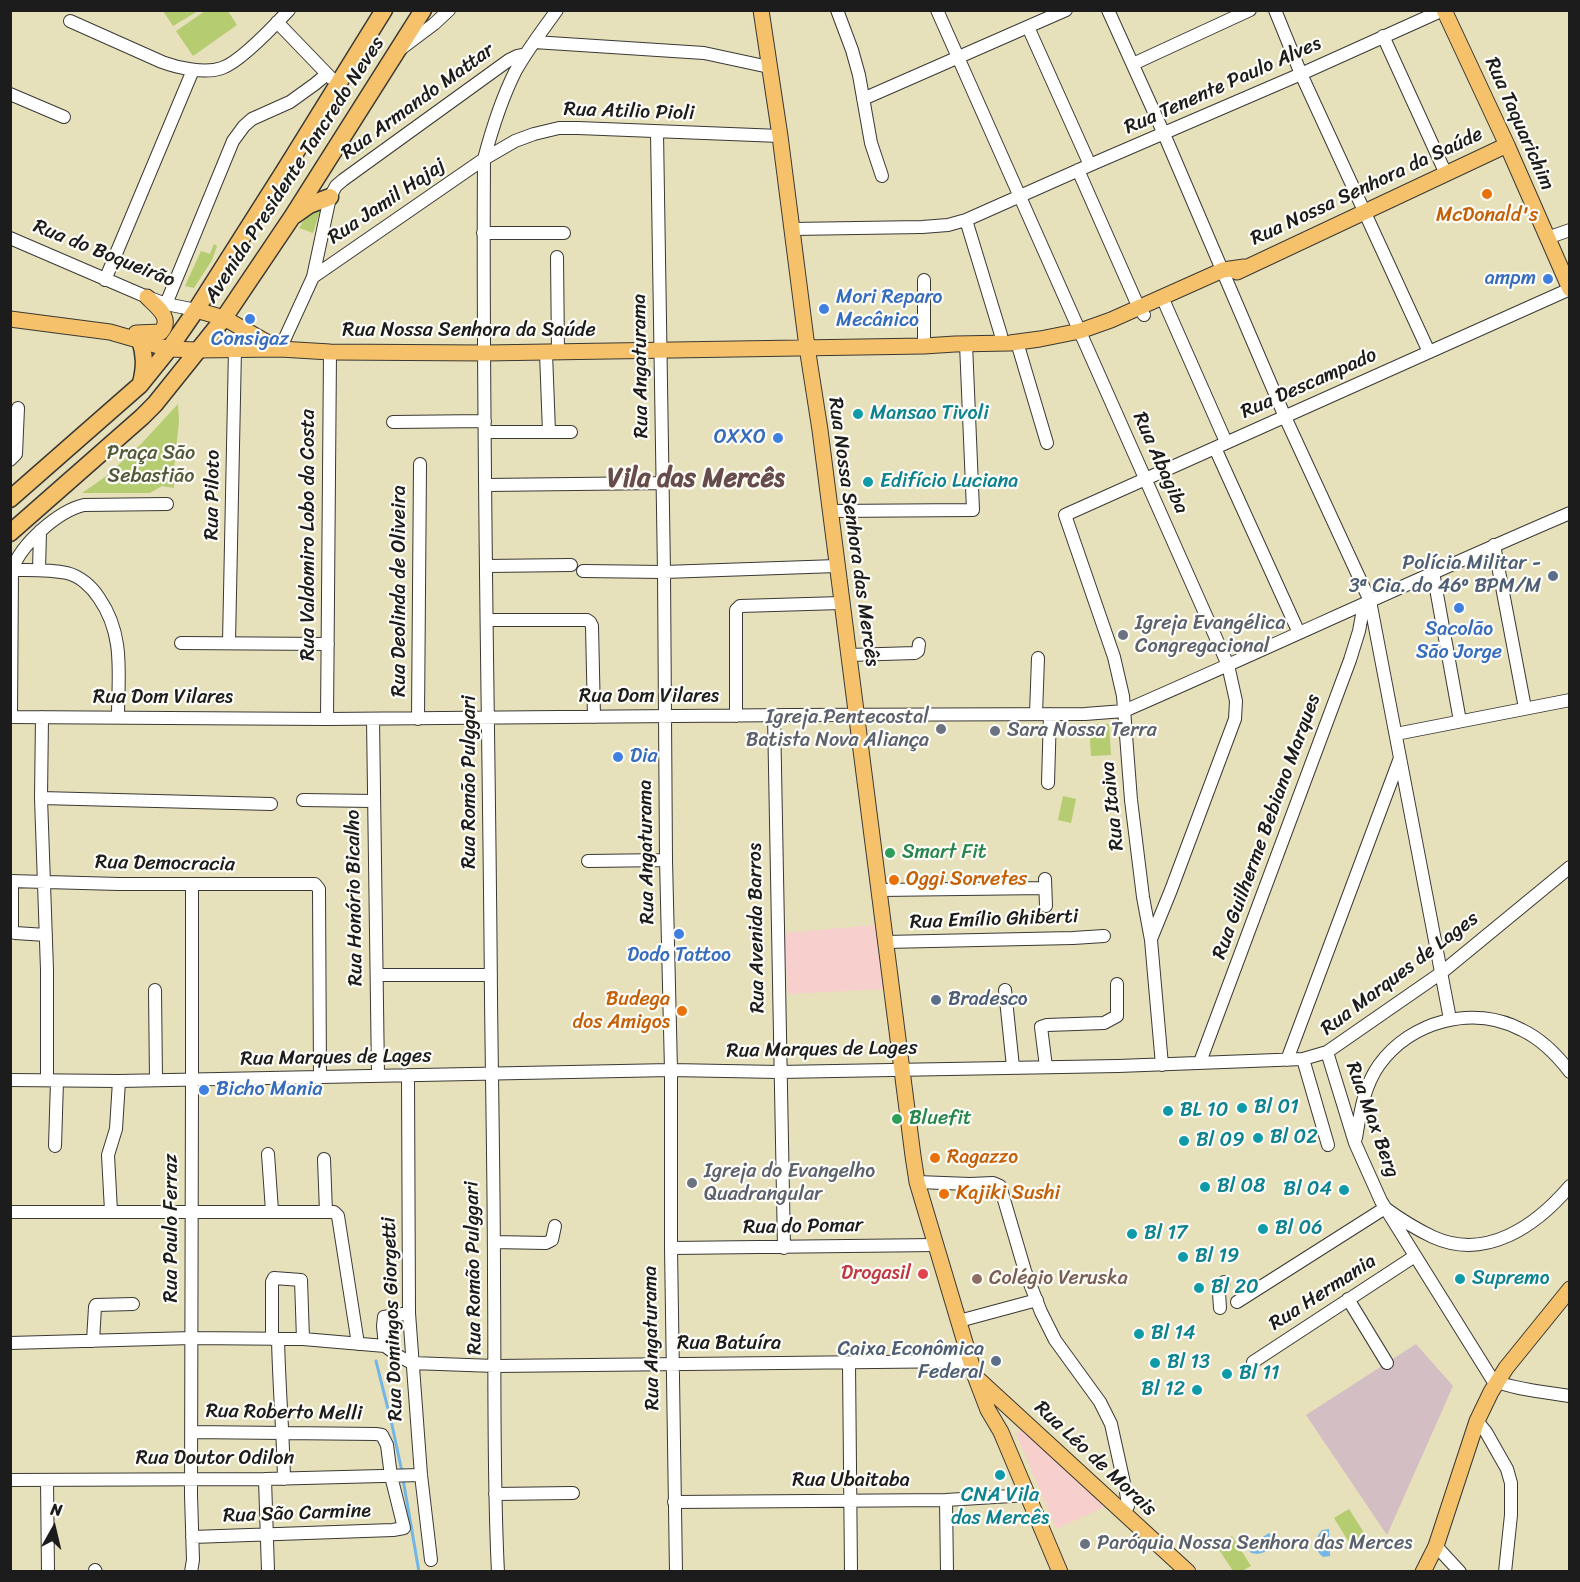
<!DOCTYPE html>
<html>
<head>
<meta charset="utf-8">
<style>
	body { margin:0 }
	#map { position:relative; width:1580px; height:1582px; overflow:hidden; background:#e6e0bb; font-family:Sriracha,sans-serif }
	canvas { display:block }
	.frame { position:absolute; inset:0; border:12px solid #1c1c1c; pointer-events:none }
	.north { position:absolute; left:24px; top:1498px; width:60px; height:60px; -webkit-text-stroke:4px #fdfcf7; paint-order:stroke; rotate:8deg; font-size:16px; font-weight:700; line-height:24px; text-align:center; color:#1c1c1c }
	.north::after { content:''; display:block; margin:auto; width:21px; height:27px; background:#1c1c1c; clip-path:polygon(50% 0,100% 100%,50% 72%,0 100%) }
</style>
</head>
<body>
<div id="map">
<canvas width="1580" height="1582"></canvas>
<div class="frame"></div>
<div class="north">N</div>
</div>
<script>
const ctx = document.querySelector('canvas').getContext('2d');
ctx.lineJoin = 'round';
function fill(path, color) { ctx.fillStyle = color; ctx.fill(path, 'evenodd'); }
function trace(path, color, width, dash) { ctx.strokeStyle = color; ctx.lineWidth = width; ctx.lineCap = dash ? 'butt' : 'round'; ctx.setLineDash(dash || []); ctx.stroke(path); }
function label(font, color, halo, rows, align = 'center') {
  ctx.font = font + ' Sriracha,sans-serif'; ctx.lineWidth = 4.5; ctx.setLineDash([]); ctx.textBaseline = 'middle'; ctx.strokeStyle = halo; ctx.fillStyle = color; for (const [text, x, y, turn = 0] of rows) {
    ctx.save(); ctx.translate(x, y); ctx.rotate((+turn || 0) * Math.PI / 180); ctx.textAlign = isNaN(turn) ? turn : align; if (halo) ctx.strokeText(text, 0, 0); ctx.fillText(text, 0, 0); ctx.restore();
  }
}
const built = new Path2D(`
	M 875,925 L 885,989 L 788,994 L 784,933 Z
	M 1025,1429 L 1104,1507 L 1056,1529 L 1016,1433 Z`);
const industrial = new Path2D(`
	M 1416,1344 L 1453,1386 L 1387,1535 L 1306,1415 Z`);
const green = new Path2D(`
	M 163,11 L 198,11 L 173,26 Z
	M 205,11 L 228,11 L 237,25 L 193,56 L 176,31 Z
	M 361,135 L 373,145 L 354,158 L 351,155 Z
	M 312,208 L 319,209 L 320,211 L 313,233 L 299,228 Z
	M 214,244 L 217,246 L 212,260 L 194,288 L 185,286 L 201,251 L 210,254 Z
	M 178,404 L 179,421 L 174,468 L 174,488 L 162,486 L 150,493 L 82,493 L 105,477 L 141,444 Z
	M 1109,724 L 1111,755 L 1091,756 L 1089,725 Z
	M 1063,796 L 1076,799 L 1071,823 L 1058,820 Z
	M 1349,1509 L 1368,1539 L 1353,1549 L 1334,1518 Z
	M 1232,1536 L 1251,1566 L 1242,1571 L 1233,1571 L 1216,1545 Z`);
const water = new Path2D(`
	M 1329,1529 L 1330,1556 L 1323,1557 C 1314,1550 1314,1538 1322,1530 Z
	M 1269,1533 L 1273,1538 C 1272,1550 1262,1556 1251,1553 L 1247,1547 Z`);
const stream = new Path2D(`
	M 376,1361 L 392,1425 L 402,1472
	M 403,1479 L 419,1572`);
const minor = new Path2D(`
	M 837,10 L 852,50 L 859,75 L 871,143 L 882,176
	M 937,10 L 1228,665 L 1236,701 L 1235,719 L 1171,890 L 1151,939
	M 1108,10 L 1164,134 L 1285,417 L 1370,601 L 1450,1019
	M 1275,10 L 1301,74 L 1429,352
	M 70,21 L 162,62 C 178,68 205,74 222,68 C 240,62 275,25 289,10
	M 277,22 L 331,78
	M 1028,27 L 1090,165
	M 1383,36 L 1446,174
	M 534,42 L 704,53 L 769,67
	M 402,48 L 434,24 L 449,10
	M 1133,64 L 1250,10
	M 10,94 L 64,117
	M 863,99 L 1066,10
	M 657,132 L 664,572 L 666,860 L 671,1070 L 671,1248 L 676,1572
	M 1078,170 L 1139,308 L 1144,315
	M 966,220 L 1001,335
	M 792,229 L 922,227 L 948,225 L 966,220 L 1090,165 L 1301,74 L 1443,10
	M 483,233 L 564,233
	M 10,238 L 147,297 L 166,304 L 196,310
	M 1547,238 L 1570,230
	M 557,257 L 558,352
	M 313,277 L 484,159 L 515,141 L 534,134 L 559,128 L 578,128 L 780,136
	M 105,280 L 193,70
	M 924,280 L 924,346
	M 1162,297 L 1226,442
	M 166,304 L 233,141 L 244,126 L 252,119 L 290,102 L 315,84 L 327,74
	M 280,349 L 313,277 L 330,197 L 336,186 L 343,180 L 509,60 L 517,56 L 526,54
	M 1019,349 L 1047,443
	M 546,353 L 549,432
	M 393,422 L 485,421
	M 485,432 L 571,432
	M 1215,448 L 1299,633
	M 10,460 L 16,454 L 18,408
	M 486,485 L 663,483
	M 830,511 L 973,510 L 966,344
	M 1494,545 L 1525,708
	M 486,566 L 571,565
	M 12,570 C 30,570 49,569 67,573 C 80,576 92,587 99,598 C 125,635 118,675 118,717
	M 39,570 L 40,531
	M 583,571 L 664,572 L 837,566
	M 1433,572 L 1460,721
	M 487,620 L 587,620 L 590,622 L 592,626 L 594,717
	M 229,642 L 235,349
	M 181,643 L 328,644
	M 849,655 L 915,653 L 918,651 L 919,644
	M 1036,714 L 1038,658
	M 774,715 L 784,1248
	M 736,716 L 736,610 L 740,606 L 841,603
	M 10,717 L 327,719 L 792,715 L 1085,714 L 1124,711 C 1273,646 1420,577 1570,513
	M 11,717 L 12,570 C 21,544 58,511 84,505 L 167,504
	M 42,717 L 41,798 L 47,970 L 47,1080
	M 327,719 L 330,352
	M 373,719 L 378,1075
	M 418,719 L 420,464
	M 1396,734 L 1570,700
	M 1048,783 L 1050,714
	M 41,798 L 271,804
	M 303,800 L 373,801
	M 588,861 L 666,860
	M 1045,879 L 1046,906
	M 10,881 L 119,884 L 315,884 L 319,889 L 320,1077
	M 12,881 L 12,931 L 15,933 L 46,935
	M 879,890 L 1045,888
	M 885,942 L 1073,938 L 1104,936
	M 377,975 L 491,975
	M 155,990 L 156,1080
	M 1005,990 L 1013,1067
	M 1327,1052 L 1355,1143 L 1381,1201 L 1492,1379 C 1504,1388 1552,1393 1570,1396
	M 1303,1059 L 1328,1145
	M 1287,1060 L 1400,758
	M 1200,1062 L 1350,660 L 1359,631 L 1364,604
	M 1162,1065 L 1151,940 L 1143,897 L 1131,800 L 1123,696 L 1114,657 L 1065,515 L 1570,289
	M 1046,1067 L 1041,1027 L 1047,1025 L 1104,1023 L 1117,1016 L 1117,984
	M 408,1075 L 409,1313 L 421,1475 L 431,1560
	M 10,1080 L 119,1081 L 671,1070 L 779,1072 L 1118,1066 L 1303,1059 L 1327,1052 L 1441,973 L 1570,867
	M 1356,1138 C 1360,1113 1364,1086 1379,1065 C 1411,1021 1473,1004 1522,1030 C 1541,1039 1557,1055 1570,1072
	M 55,1146 L 57,1081
	M 268,1154 L 272,1211
	M 324,1159 L 326,1212
	M 917,1182 L 970,1184 L 993,1183 L 1000,1186 L 1025,1271 L 1041,1312 L 1055,1340 L 1100,1402 L 1111,1424 L 1126,1492 L 1128,1506 L 1124,1514
	M 111,1211 L 108,1155 L 116,1129 L 119,1081
	M 10,1212 L 334,1212 L 338,1216 L 358,1344
	M 494,1242 L 546,1243 L 552,1240 L 555,1226
	M 671,1248 L 936,1245
	M 1348,1299 L 1387,1363
	M 1237,1302 L 1385,1208 C 1400,1219 1416,1229 1433,1237 C 1486,1261 1536,1226 1570,1186
	M 1220,1308 L 1219,1293 L 1224,1282
	M 959,1321 L 1037,1300
	M 272,1339 L 272,1282 L 274,1278 L 301,1280 L 303,1339
	M 278,1339 C 279,1386 283,1432 284,1479
	M 93,1341 L 95,1307 L 96,1305 L 133,1304
	M 10,1343 L 192,1338 L 303,1339 L 385,1346
	M 385,1346 L 400,1357 L 412,1363 L 495,1366 L 970,1361
	M 385,1346 L 383,1326 L 384,1317 L 409,1313
	M 1253,1362 L 1415,1256
	M 849,1363 L 851,1572
	M 1477,1421 L 1486,1432 L 1507,1469 L 1511,1483 L 1511,1515 L 1505,1572
	M 191,1432 L 376,1434 L 382,1435 L 387,1445 L 391,1476 L 404,1528 L 393,1530 L 192,1537
	M 265,1479 L 268,1571
	M 10,1480 L 265,1479 L 421,1475
	M 47,1480 L 48,1572
	M 495,1494 L 573,1493
	M 946,1500 L 947,1572
	M 674,1502 L 946,1500 L 1028,1495
	M 1436,1546 L 1460,1572
	M 95,1570 L 96,1572
	M 191,1572 L 193,1560 L 191,1495 L 192,1080 L 192,885
	M 498,1572 C 493,1475 495,1378 494,1281 C 494,1186 492,1091 491,997 C 489,718 482,438 484,159 C 492,129 501,100 515,72 C 527,50 542,31 557,10`);
const major = new Path2D(`
	M 761,10 L 780,136 L 807,347 L 820,430 L 913,1156 L 917,1182 L 975,1376 L 988,1410 L 1001,1432 L 1060,1572
	M 1444,10 L 1507,145 L 1570,289
	M 1237,272 L 1507,145
	M 196,310 L 224,318 L 277,348
	M 10,319 L 110,332 L 169,349 L 198,350 L 280,349 L 330,352 L 485,353 L 924,346 L 955,344 L 1010,343 L 1040,339 L 1080,331 L 1111,320 L 1223,270 L 1244,267
	M 136,333 L 161,332 C 173,318 157,307 147,297
	M 979,1380 L 1188,1572
	M 1423,1572 L 1436,1546 L 1477,1421 L 1491,1392 L 1506,1368 L 1570,1289`);
const highway = new Path2D(`
	M 295,215 L 309,205 L 330,197
	M 140,340 C 145,355 145,367 141,383
	M 10,499 L 140,385 L 169,349 L 196,310 L 286,168 L 384,10
	M 10,533 L 142,417 L 155,404 L 224,318 L 292,217 L 423,10`);
const markers = [
	[1487,194,6,"#e8710a"],
	[1548,279,6,"#3f7fe0"],
	[824,309,6,"#3f7fe0"],
	[250,319,6,"#3f7fe0"],
	[858,414,6,"#0f9aa8"],
	[778,438,6,"#3f7fe0"],
	[868,482,6,"#0f9aa8"],
	[1553,576,6,"#5c6f8a"],
	[1459,608,6,"#3f7fe0"],
	[1123,635,6,"#6b7280"],
	[941,729,6,"#6b7280"],
	[995,731,6,"#6b7280"],
	[618,757,6,"#3f7fe0"],
	[890,853,6,"#2e9e5b"],
	[894,880,6,"#e8710a"],
	[679,934,6,"#3f7fe0"],
	[936,1000,6,"#5c6f8a"],
	[682,1011,6,"#e8710a"],
	[204,1090,6,"#3f7fe0"],
	[1242,1108,6,"#0f9aa8"],
	[1168,1111,6,"#0f9aa8"],
	[897,1119,6,"#2e9e5b"],
	[1258,1138,6,"#0f9aa8"],
	[1184,1141,6,"#0f9aa8"],
	[935,1158,6,"#e8710a"],
	[692,1183,6,"#6b7280"],
	[1205,1187,6,"#0f9aa8"],
	[1344,1190,6,"#0f9aa8"],
	[944,1194,6,"#e8710a"],
	[1263,1229,6,"#0f9aa8"],
	[1132,1234,6,"#0f9aa8"],
	[1183,1257,6,"#0f9aa8"],
	[923,1274,6,"#e0444e"],
	[977,1279,6,"#8d6e63"],
	[1460,1279,6,"#0f9aa8"],
	[1199,1288,6,"#0f9aa8"],
	[1139,1334,6,"#0f9aa8"],
	[996,1361,6,"#5c6f8a"],
	[1155,1363,6,"#0f9aa8"],
	[1227,1374,6,"#0f9aa8"],
	[1197,1390,6,"#0f9aa8"],
	[1000,1475,6,"#0f9aa8"],
	[1085,1544,6,"#6b7280"]
];
const streetNames = [
	["Rua Tenente Paulo Alves",1223,86,-24],
	["Rua Armando Mattar",418,102,-36],
	["Rua Atilio Pioli",629,112,2],
	["Rua Taquarichim",1519,124,66],
	["Avenida Presidente Tancredo Neves",295,170,-57],
	["Rua Nossa Senhora da Saúde",1367,187,-25],
	["Rua Jamil Hajaj",387,202,-34],
	["Rua do Boqueirão",104,254,22],
	["Rua Nossa Senhora da Saúde",469,331],
	["Rua Angaturama",641,366,-91],
	["Rua Descampado",1309,384,-24],
	["Rua Abagiba",1160,463,66],
	["Rua Piloto",213,495,-89],
	["Rua Nossa Senhora das Mercês",853,532,82],
	["Rua Valdomiro Lobo da Costa",309,535,-90],
	["Rua Deolinda de Oliveira",400,591,-90],
	["Rua Dom Vilares",649,697],
	["Rua Dom Vilares",163,698],
	["Rua Romão Pulggari",470,782,-90],
	["Rua Itaiva",1113,806,-96],
	["Rua Guilherme Bebiano Marques",1267,827,-70],
	["Rua Angaturama",647,852,-91],
	["Rua Democracia",165,864,1],
	["Rua Honório Bicalho",355,898,-91],
	["Rua Emílio Ghiberti",994,920,-2],
	["Rua Avenida Barros",757,928,-91],
	["Rua Marques de Lages",1400,974,-37],
	["Rua Marques de Lages",822,1050,-1],
	["Rua Marques de Lages",336,1058,-1],
	["Rua Max Berg",1372,1120,70],
	["Rua do Pomar",803,1227,-1],
	["Rua Paulo Ferraz",172,1228,-90],
	["Rua Romão Pulggari",474,1268,-91],
	["Rua Hermania",1323,1293,-33],
	["Rua Domingos Giorgetti",393,1319,-92],
	["Rua Angaturama",652,1338,-91],
	["Rua Batuíra",729,1344],
	["Rua Roberto Melli",284,1413,1],
	["Rua Doutor Odilon",215,1459],
	["Rua Léo de Morais",1095,1459,43],
	["Rua Ubaitaba",851,1481],
	["Rua São Carmine",297,1514,-2]
];
const foodNames = [
	["McDonald's",1487,216,"center"],
	["Oggi Sorvetes",906,880],
	["Budega",670,1000,"right"],
	["dos Amigos",670,1023,"right"],
	["Ragazzo",947,1158],
	["Kajiki Sushi",956,1194]
];
const shopNames = [
	["ampm",1536,279,"right"],
	["Mori Reparo",836,298],
	["Mecânico",836,321],
	["Consigaz",250,340,"center"],
	["OXXO",766,438,"right"],
	["Sacolão",1459,630,"center"],
	["São Jorge",1459,653,"center"],
	["Dia",630,757],
	["Dodo Tattoo",679,956,"center"],
	["Bicho Mania",216,1090]
];
const cultureNames = [
	["Mansao Tivoli",870,414],
	["Edifício Luciana",880,482],
	["Bl 01",1254,1108],
	["BL 10",1180,1111],
	["Bl 02",1270,1138],
	["Bl 09",1196,1141],
	["Bl 08",1217,1187],
	["Bl 04",1332,1190,"right"],
	["Bl 06",1275,1229],
	["Bl 17",1144,1234],
	["Bl 19",1195,1257],
	["Supremo",1472,1279],
	["Bl 20",1211,1288],
	["Bl 14",1151,1334],
	["Bl 13",1167,1363],
	["Bl 11",1239,1374],
	["Bl 12",1185,1390,"right"],
	["CNA Vila",1000,1496,"center"],
	["das Mercês",1000,1519,"center"]
];
const parkNames = [
	["Praça São",151,454],
	["Sebastião",151,477]
];
const serviceNames = [
	["Polícia Militar -",1541,564],
	["3ª Cia. do 46º BPM/M",1541,587],
	["Bradesco",948,1000,"left"],
	["Caixa Econômica",984,1350],
	["Federal",984,1373]
];
const worshipNames = [
	["Igreja Evangélica",1135,624],
	["Congregacional",1135,647],
	["Igreja Pentecostal",929,718,"right"],
	["Batista Nova Aliança",929,741,"right"],
	["Sara Nossa Terra",1007,731],
	["Igreja do Evangelho",704,1172],
	["Quadrangular",704,1195],
	["Paróquia Nossa Senhora das Merces",1097,1544]
];
const leisureNames = [
	["Smart Fit",902,853],
	["Bluefit",909,1119]
];
const healthNames = [
	["Drogasil",911,1274]
];
const educationNames = [
	["Colégio Veruska",989,1279]
];
const districtNames = [
	["Vila das Mercês",696,479]
];
fill(built, '#f7d0cd');
fill(industrial, '#d2bec3');
fill(green, '#b5cc71');
fill(water, '#72b5e7');
trace(stream, '#72b5e7', 3);
trace(minor, '#3a3934', 14);
trace(major, '#3a3934', 17);
trace(highway, '#3a3934', 19);
trace(minor, '#fff', 12);
trace(major, '#f5c16b', 15);
trace(highway, '#f5c16b', 16);
for (const [x, y, r, color] of markers) { const dot = new Path2D(); dot.arc(x, y, r, 0, 2 * Math.PI); ctx.fillStyle = color; ctx.fill(dot); trace(dot, '#fdfcf7', 2); }
label('20px', '#1c1c1c', '#fdfcf7', streetNames);
label('20px', '#c56008', '#fdfcf7', foodNames, 'left');
label('20px', '#366cbe', '#fdfcf7', shopNames, 'left');
label('20px', '#0d838f', '#fdfcf7', cultureNames, 'left');
label('20px', '#525a3a', '#fdfcf7', parkNames);
label('20px', '#4e5e75', '#fdfcf7', serviceNames, 'right');
label('20px', '#5b616d', '#fdfcf7', worshipNames, 'left');
label('20px', '#27864d', '#fdfcf7', leisureNames, 'left');
label('20px', '#be3a42', '#fdfcf7', healthNames, 'right');
label('20px', '#785e54', '#fdfcf7', educationNames, 'left');
label('bold 26px', '#664c4b', '#fdfcf7', districtNames);
</script>
</body>
</html>
